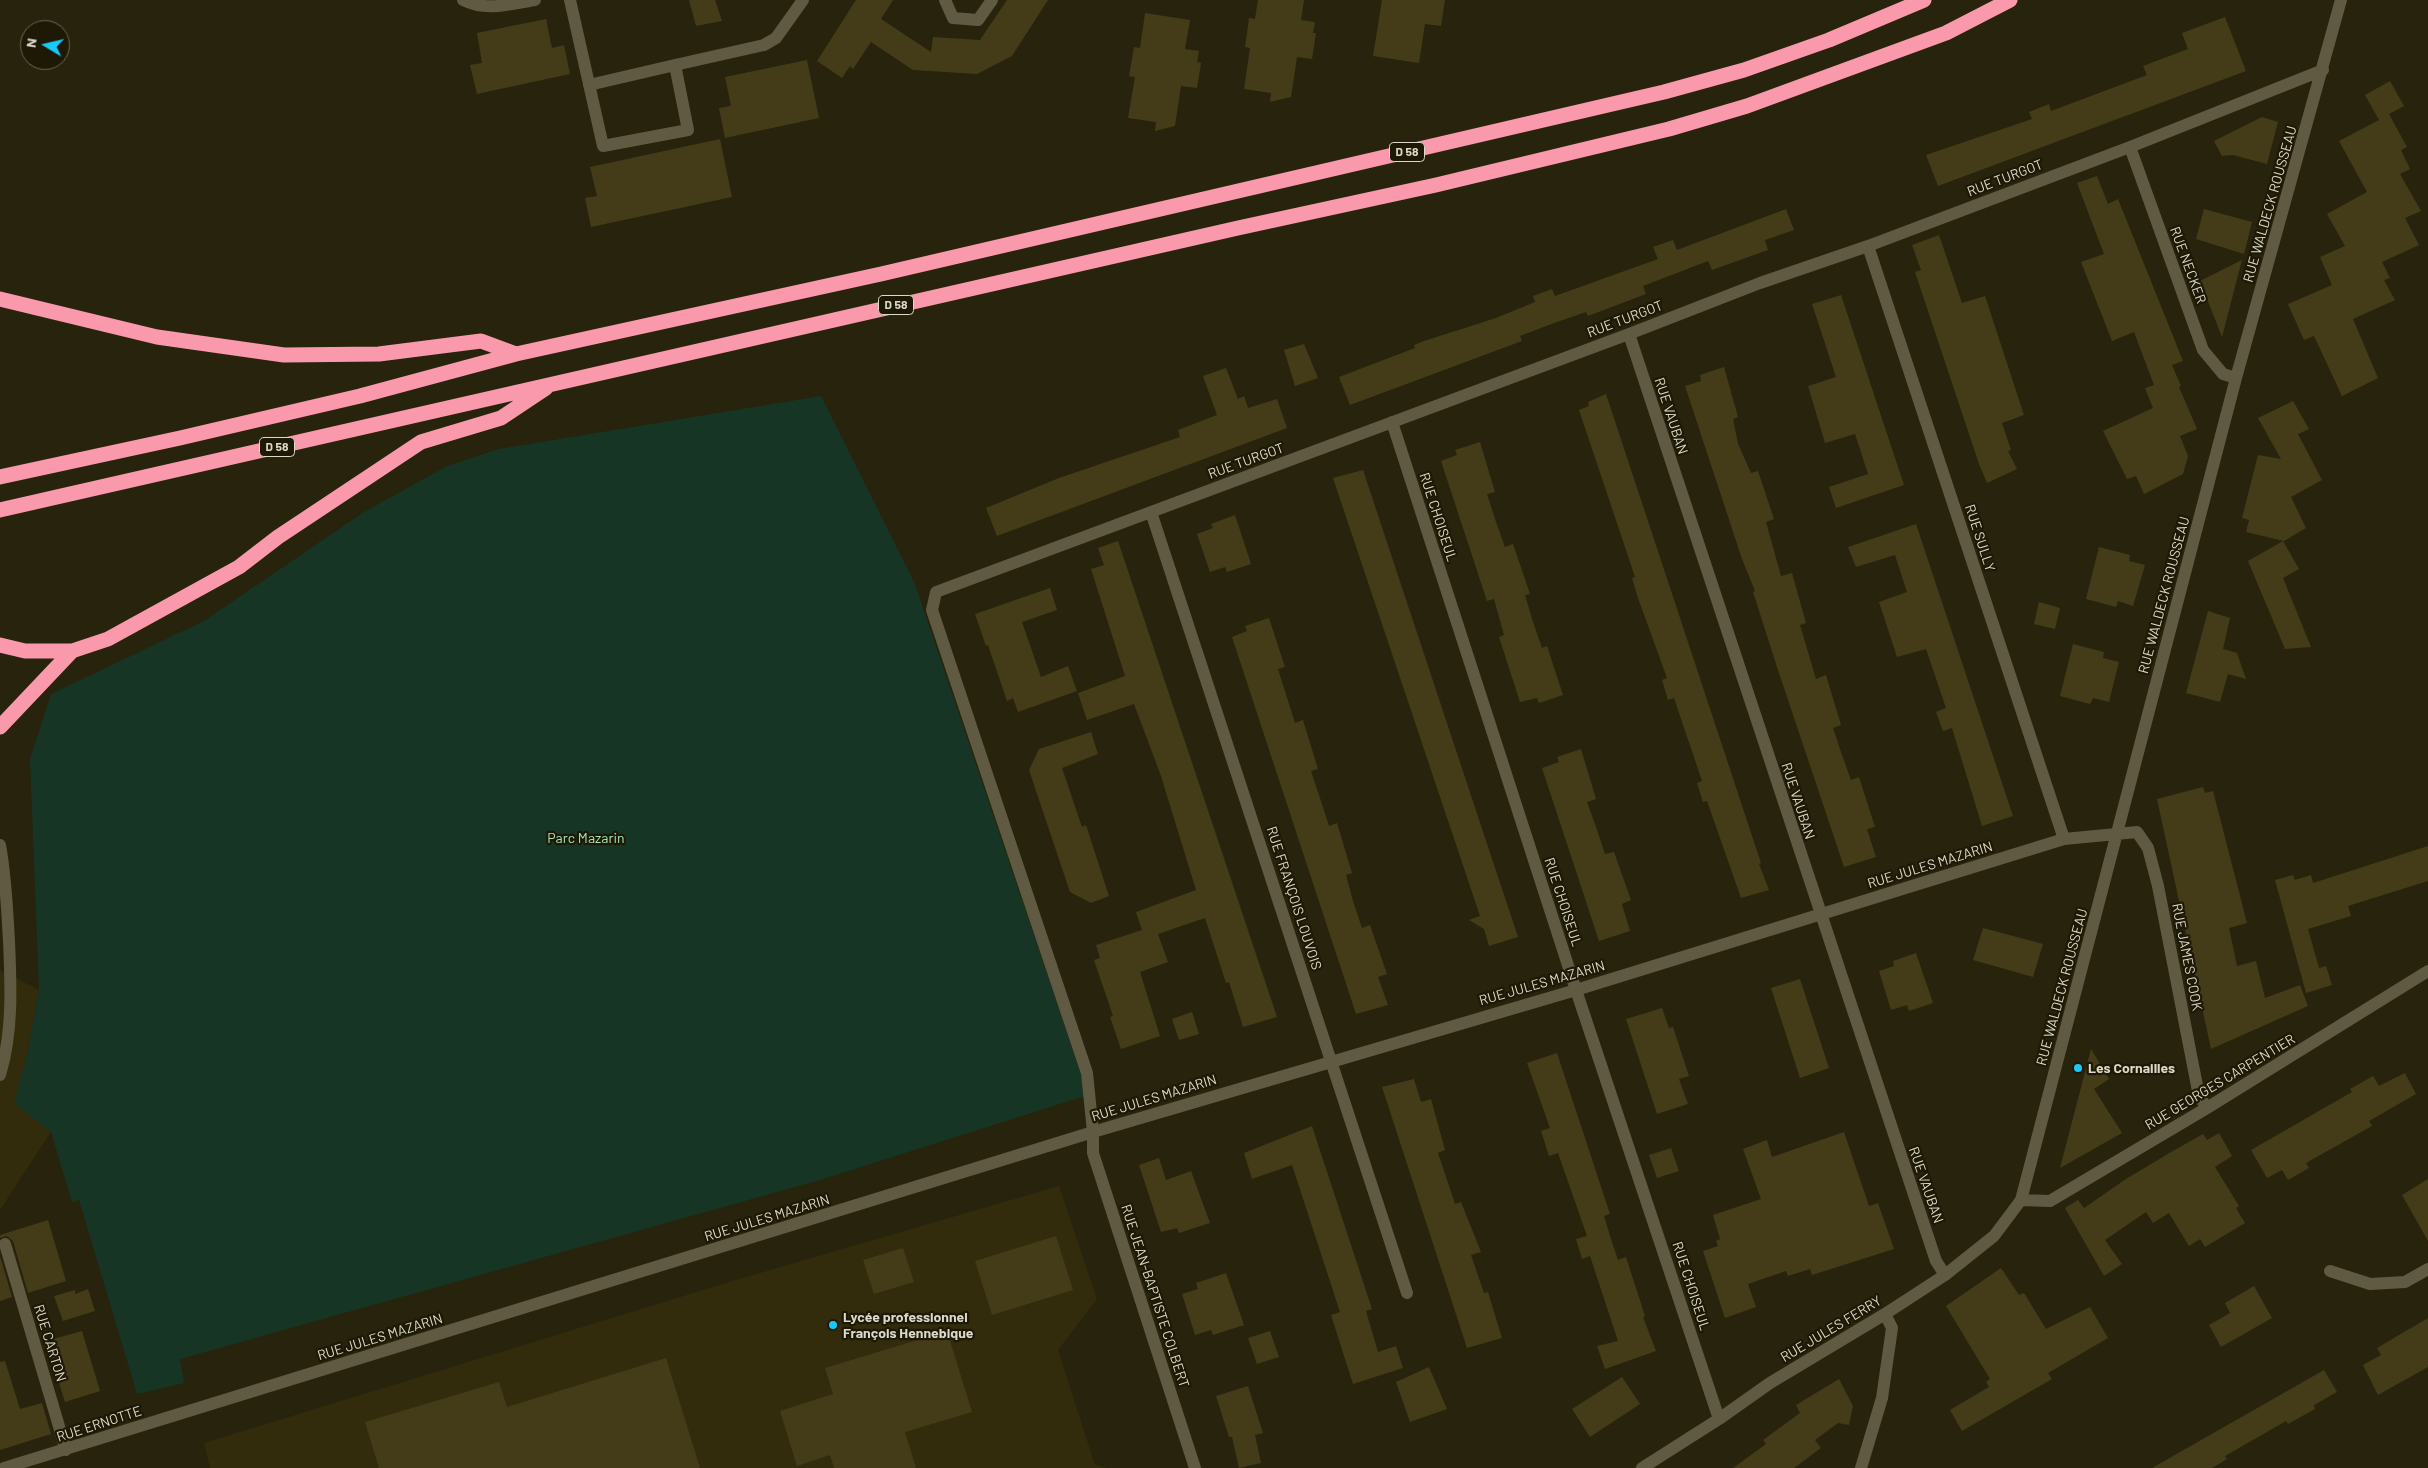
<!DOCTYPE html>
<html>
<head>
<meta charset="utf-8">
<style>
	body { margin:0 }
	#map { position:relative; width:2428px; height:1468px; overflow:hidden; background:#28230c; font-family:Barlow,sans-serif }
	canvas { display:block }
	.north { position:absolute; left:20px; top:20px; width:50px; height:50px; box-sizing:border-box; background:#1e1904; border:1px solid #6a6654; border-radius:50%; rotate:279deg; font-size:14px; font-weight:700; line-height:20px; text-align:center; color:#dcd9cb }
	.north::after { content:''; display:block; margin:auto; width:18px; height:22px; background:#18cafc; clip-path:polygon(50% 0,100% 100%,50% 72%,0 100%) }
</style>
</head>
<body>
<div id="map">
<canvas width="2428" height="1468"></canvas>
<div class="north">N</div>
</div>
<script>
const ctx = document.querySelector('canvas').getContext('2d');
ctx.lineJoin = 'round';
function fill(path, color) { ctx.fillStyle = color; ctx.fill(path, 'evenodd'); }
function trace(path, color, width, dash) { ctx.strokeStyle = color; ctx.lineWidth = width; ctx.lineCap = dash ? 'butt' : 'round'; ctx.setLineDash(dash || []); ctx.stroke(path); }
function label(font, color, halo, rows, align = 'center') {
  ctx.font = font + ' Barlow,sans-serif'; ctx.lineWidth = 4.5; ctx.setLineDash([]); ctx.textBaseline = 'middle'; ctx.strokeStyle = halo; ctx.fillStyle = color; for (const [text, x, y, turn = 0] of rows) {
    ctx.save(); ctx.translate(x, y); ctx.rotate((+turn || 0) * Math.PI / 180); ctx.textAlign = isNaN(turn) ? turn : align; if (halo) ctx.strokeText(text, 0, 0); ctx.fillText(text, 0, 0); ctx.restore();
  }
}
const built = new Path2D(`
	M 0,970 L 39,990 L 27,1055 L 15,1103 L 51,1132 L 0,1210 Z
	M 1059,1186 L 1097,1299 L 1058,1350 L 1095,1465 L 1108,1468 L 210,1468 L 204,1443 L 729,1282 Z`);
const green = new Path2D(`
	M 821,396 L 915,584 L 1088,1095 L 820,1180 L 180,1359 L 184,1383 L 137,1394 L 79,1200 L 72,1202 L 51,1132 L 14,1103 L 27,1055 L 39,990 L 30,759 L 51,694 L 204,621 L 364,512 L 447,466 L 499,449 Z`);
const building = new Path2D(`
	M 689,0 L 715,0 L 722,21 L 696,26 Z
	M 856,0 L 893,0 L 881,19 L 931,52 L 933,37 L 980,40 L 1007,0 L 1048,0 L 1012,56 L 977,74 L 913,70 L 871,42 L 853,69 L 850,66 L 842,78 L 817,61 Z
	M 1258,0 L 1304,0 L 1301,20 L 1315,22 L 1313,33 L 1316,33 L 1312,59 L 1297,57 L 1291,97 L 1270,102 L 1271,93 L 1244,89 L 1250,48 L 1245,47 L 1249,18 L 1255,19 Z
	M 1382,0 L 1445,0 L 1441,26 L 1425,24 L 1419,63 L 1373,56 Z
	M 1145,13 L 1190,20 L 1185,49 L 1199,51 L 1197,62 L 1201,63 L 1197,88 L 1181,86 L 1175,126 L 1155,131 L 1156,122 L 1128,118 L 1135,77 L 1129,76 L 1134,47 L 1140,48 Z
	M 2225,17 L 2246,71 L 1938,186 L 1926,155 L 2032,119 L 2029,112 L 2049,104 L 2051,111 L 2147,75 L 2143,66 L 2188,49 L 2182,33 Z
	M 546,19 L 552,48 L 564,45 L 570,74 L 477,94 L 470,65 L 482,63 L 477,33 Z
	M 807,60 L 819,118 L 725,138 L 719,108 L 731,106 L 725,77 Z
	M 2390,81 L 2404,106 L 2389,114 L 2407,147 L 2401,150 L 2410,169 L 2400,174 L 2421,211 L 2405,218 L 2419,245 L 2382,262 L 2390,278 L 2384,280 L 2395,300 L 2353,319 L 2378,378 L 2342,396 L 2314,336 L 2304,340 L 2288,304 L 2332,285 L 2320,257 L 2345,246 L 2327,214 L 2367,192 L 2339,141 L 2379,120 L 2365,95 Z
	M 2262,117 L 2278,122 L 2267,164 L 2233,155 L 2222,156 L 2214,141 Z
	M 720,139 L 732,197 L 591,227 L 585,198 L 597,196 L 590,167 Z
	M 2097,176 L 2108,204 L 2118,199 L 2183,361 L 2172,365 L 2181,386 L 2179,387 L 2197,429 L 2180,436 L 2188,456 L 2183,474 L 2144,494 L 2136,476 L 2127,479 L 2103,431 L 2153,408 L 2145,388 L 2154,385 L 2134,332 L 2112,341 L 2081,262 L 2104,254 L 2077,183 Z
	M 1786,209 L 1794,230 L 1765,240 L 1768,250 L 1712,270 L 1708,261 L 1643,286 L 1646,294 L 1588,316 L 1586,312 L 1554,323 L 1520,336 L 1522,341 L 1350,405 L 1339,377 L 1415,348 L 1414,345 L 1424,341 L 1496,318 L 1535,302 L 1533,296 L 1552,289 L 1555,296 L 1658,259 L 1653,247 L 1673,240 L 1677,250 Z
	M 2204,209 L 2252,222 L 2244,254 L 2196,239 Z
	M 1939,235 L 1962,303 L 1985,296 L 2024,415 L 2002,423 L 2011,450 L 2008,451 L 2017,469 L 1987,483 L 1979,464 L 1915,272 L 1921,270 L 1912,245 Z
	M 2242,260 L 2222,337 L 2200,281 Z
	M 1841,295 L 1904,485 L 1836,508 L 1829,487 L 1868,474 L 1855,434 L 1825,443 L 1808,386 L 1836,377 L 1812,304 Z
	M 1304,344 L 1318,378 L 1295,386 L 1284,350 Z
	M 1724,367 L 1738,417 L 1733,419 L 1738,444 L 1751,473 L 1758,471 L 1774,519 L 1766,522 L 1781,576 L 1792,573 L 1806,623 L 1800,625 L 1816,679 L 1826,675 L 1841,725 L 1833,728 L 1841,752 L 1851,780 L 1859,777 L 1875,827 L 1867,829 L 1876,857 L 1844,867 L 1777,667 L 1753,592 L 1755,591 L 1742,559 L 1685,386 L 1701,381 L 1700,375 Z
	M 1226,368 L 1238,399 L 1244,396 L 1248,408 L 1277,399 L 1287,428 L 997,536 L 986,508 L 1059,478 L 1180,437 L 1178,430 L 1217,415 L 1203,376 Z
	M 1606,394 L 1761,863 L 1759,864 L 1769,890 L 1741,898 L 1707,801 L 1703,802 L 1697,783 L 1702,781 L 1674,698 L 1668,700 L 1662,680 L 1667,678 L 1638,598 L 1632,578 L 1635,577 L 1579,410 L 1589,406 L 1588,402 Z
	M 2293,401 L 2309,429 L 2298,434 L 2322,480 L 2291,497 L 2306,528 L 2284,541 L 2246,532 L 2249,520 L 2242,518 L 2258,455 L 2281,459 L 2258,418 Z
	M 1480,442 L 1495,492 L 1487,494 L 1496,522 L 1505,547 L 1513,544 L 1530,594 L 1525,595 L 1533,622 L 1542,648 L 1547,646 L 1563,695 L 1539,703 L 1537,698 L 1520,702 L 1499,637 L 1504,635 L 1494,599 L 1487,601 L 1441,461 L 1457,455 L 1455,450 Z
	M 1363,470 L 1518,937 L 1489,946 L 1484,929 L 1469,920 L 1480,916 L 1333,478 Z
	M 1235,515 L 1251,564 L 1227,572 L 1225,567 L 1210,572 L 1197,534 L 1213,528 L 1211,524 Z
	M 1916,524 L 2013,816 L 1982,826 L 1952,728 L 1943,731 L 1936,712 L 1946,708 L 1926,649 L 1897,657 L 1879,602 L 1907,592 L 1895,555 L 1856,567 L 1848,547 Z
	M 1118,541 L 1277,1017 L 1243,1027 L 1229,982 L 1226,983 L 1205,918 L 1158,934 L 1168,962 L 1140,972 L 1160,1036 L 1121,1049 L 1110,1017 L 1113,1016 L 1094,960 L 1100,958 L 1096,945 L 1142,930 L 1136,912 L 1196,890 L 1161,776 L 1134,704 L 1087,720 L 1078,693 L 1125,676 L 1091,569 L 1104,565 L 1098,548 Z
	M 2283,541 L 2299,569 L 2283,578 L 2311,647 L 2285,649 L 2248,561 Z
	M 2099,547 L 2130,555 L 2129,561 L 2145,565 L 2133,606 L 2118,601 L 2116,607 L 2086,599 Z
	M 1050,588 L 1057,610 L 1022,622 L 1041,677 L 1068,666 L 1077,691 L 1018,712 L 1013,698 L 1007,701 L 988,645 L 986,646 L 975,614 Z
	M 2039,602 L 2060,608 L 2055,629 L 2034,624 Z
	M 2208,611 L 2230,618 L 2223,649 L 2237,653 L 2246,679 L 2228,674 L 2220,702 L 2186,693 Z
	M 1269,618 L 1285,667 L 1278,669 L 1295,723 L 1303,720 L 1318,769 L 1311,771 L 1320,798 L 1329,826 L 1337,823 L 1352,873 L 1346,875 L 1353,901 L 1362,928 L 1370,925 L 1387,974 L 1378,977 L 1388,1005 L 1356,1014 L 1232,637 L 1247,631 L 1245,626 Z
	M 2073,644 L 2104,652 L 2103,658 L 2119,662 L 2109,702 L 2093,698 L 2090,704 L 2060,696 Z
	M 1091,732 L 1098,754 L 1062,768 L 1082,827 L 1086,825 L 1109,896 L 1091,903 L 1070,892 L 1029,770 L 1039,749 Z
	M 1581,749 L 1596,799 L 1587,802 L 1596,827 L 1605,854 L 1614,852 L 1631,900 L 1622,904 L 1630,931 L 1599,941 L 1542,768 L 1559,762 L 1557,757 Z
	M 2203,787 L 2205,793 L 2213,791 L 2247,923 L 2229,928 L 2237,966 L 2256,961 L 2265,998 L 2300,985 L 2308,1006 L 2211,1049 L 2157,799 Z
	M 2428,846 L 2428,881 L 2348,906 L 2351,916 L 2308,929 L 2319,968 L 2326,966 L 2332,985 L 2306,993 L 2275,880 L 2293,875 L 2295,880 L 2311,875 L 2313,883 Z
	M 1983,928 L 2043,944 L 2033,977 L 1973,960 Z
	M 1916,953 L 1933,1003 L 1909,1011 L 1907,1005 L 1891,1010 L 1879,971 L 1894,966 L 1893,961 Z
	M 1800,979 L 1829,1068 L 1800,1078 L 1771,988 Z
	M 1662,1008 L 1669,1028 L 1673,1027 L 1689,1076 L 1679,1079 L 1688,1104 L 1657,1114 L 1626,1019 Z
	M 1192,1012 L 1199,1034 L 1179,1040 L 1172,1019 Z
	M 2091,1049 L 2109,1079 L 2094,1089 L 2122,1133 L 2060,1168 Z
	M 1557,1053 L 1610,1214 L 1604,1216 L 1611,1239 L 1618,1260 L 1626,1257 L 1645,1316 L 1643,1317 L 1656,1351 L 1605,1369 L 1597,1346 L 1618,1341 L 1590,1256 L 1582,1259 L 1576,1239 L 1587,1236 L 1558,1153 L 1549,1156 L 1541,1131 L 1550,1128 L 1527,1063 Z
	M 2405,1073 L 2416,1094 L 2369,1121 L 2372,1126 L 2306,1163 L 2309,1168 L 2288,1180 L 2282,1170 L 2267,1178 L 2251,1150 L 2352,1092 L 2350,1089 L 2373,1076 L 2379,1086 Z
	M 1414,1079 L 1421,1102 L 1431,1099 L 1445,1150 L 1438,1153 L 1455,1204 L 1461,1202 L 1481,1252 L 1471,1255 L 1484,1293 L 1488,1292 L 1502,1338 L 1467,1348 L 1382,1087 Z
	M 1312,1126 L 1372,1309 L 1366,1311 L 1378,1352 L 1396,1346 L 1403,1368 L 1353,1384 L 1331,1315 L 1340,1312 L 1292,1165 L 1252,1179 L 1244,1153 Z
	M 1844,1132 L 1869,1206 L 1878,1203 L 1894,1249 L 1812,1275 L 1810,1269 L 1788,1276 L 1786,1271 L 1748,1284 L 1756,1307 L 1725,1318 L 1703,1251 L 1718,1246 L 1716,1241 L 1720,1239 L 1713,1215 L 1761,1199 L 1743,1149 L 1767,1140 L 1772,1157 Z
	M 2219,1133 L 2232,1156 L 2215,1167 L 2239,1206 L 2236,1208 L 2245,1223 L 2205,1247 L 2200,1239 L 2189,1246 L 2169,1213 L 2153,1223 L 2146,1212 L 2105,1240 L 2122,1264 L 2104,1276 L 2065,1208 L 2078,1200 L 2084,1208 L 2126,1179 L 2171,1152 L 2203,1134 L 2207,1140 Z
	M 1671,1148 L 1679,1171 L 1657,1178 L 1649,1155 Z
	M 1159,1158 L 1166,1180 L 1191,1171 L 1210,1223 L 1179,1233 L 1177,1228 L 1161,1232 L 1139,1165 Z
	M 2428,1179 L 2428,1241 L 2402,1195 Z
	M 48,1220 L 66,1281 L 28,1293 L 13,1241 L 7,1236 L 0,1238 L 0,1235 Z
	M 1056,1236 L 1073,1290 L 992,1315 L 975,1261 Z
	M 903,1248 L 914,1282 L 874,1294 L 863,1260 Z
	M 0,1256 L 12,1297 L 0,1301 Z
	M 2001,1268 L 2019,1295 L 2024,1293 L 2046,1329 L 2090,1307 L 2108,1338 L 2048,1373 L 2052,1379 L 1962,1431 L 1950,1410 L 1989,1387 L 1986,1382 L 1990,1379 L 1946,1306 Z
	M 1226,1273 L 1244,1325 L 1213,1335 L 1211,1330 L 1195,1335 L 1182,1294 L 1198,1289 L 1196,1283 Z
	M 2254,1286 L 2272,1318 L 2221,1347 L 2209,1325 L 2230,1313 L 2225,1303 Z
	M 88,1289 L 95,1311 L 63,1321 L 54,1296 L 75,1290 L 75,1294 Z
	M 2428,1318 L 2428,1367 L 2378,1395 L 2363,1365 L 2381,1355 L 2377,1348 Z
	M 82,1331 L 100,1391 L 65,1402 L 46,1341 Z
	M 947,1331 L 972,1412 L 905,1432 L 916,1468 L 834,1468 L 830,1455 L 797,1466 L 780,1411 L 833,1394 L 825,1368 Z
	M 1270,1331 L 1279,1357 L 1257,1364 L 1248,1338 Z
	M 666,1358 L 700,1468 L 379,1468 L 365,1422 L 499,1382 L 507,1407 Z
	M 5,1361 L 20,1409 L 42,1403 L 51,1434 L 0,1450 L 0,1362 Z
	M 1429,1367 L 1447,1409 L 1410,1422 L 1396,1382 Z
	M 2324,1370 L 2337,1392 L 2314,1405 L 2315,1409 L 2288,1424 L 2286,1421 L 2225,1456 L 2227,1459 L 2212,1468 L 2152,1468 Z
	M 1622,1377 L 1640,1404 L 1590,1437 L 1572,1409 Z
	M 1839,1379 L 1853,1406 L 1849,1425 L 1838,1423 L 1815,1440 L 1821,1448 L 1794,1468 L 1733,1468 L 1766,1444 L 1763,1440 L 1800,1413 L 1796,1405 Z
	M 1248,1386 L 1263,1433 L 1255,1435 L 1261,1463 L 1239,1468 L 1232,1437 L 1229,1437 L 1216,1396 Z`);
const minor = new Path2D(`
	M 463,0 C 486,12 511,4 535,0
	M 570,0 L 603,146 L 688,130 L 675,65 L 589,85
	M 945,0 L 953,18 L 978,20 L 992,0
	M 675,65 L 764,45 L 776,38 L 803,0
	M 2130,147 L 2203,350 L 2223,374 L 2236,378
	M 1868,246 L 2064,839
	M 1629,334 L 1936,1261 L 1945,1275
	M 1392,422 L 1576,990 L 1719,1419
	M 1151,512 L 1407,1293
	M 0,845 C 6,877 7,909 9,941 C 11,986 13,1032 0,1075
	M 2021,1200 L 2050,1201 L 2207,1108 L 2428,971
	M 5,1244 L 66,1450
	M 2330,1271 L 2370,1284 L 2405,1282 L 2428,1269
	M 4,1468 L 1093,1132 L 1576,990 L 2064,839 L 2137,832 L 2148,848 L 2158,886 L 2199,1096 L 2207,1108
	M 1195,1468 L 1093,1153 L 1093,1132 L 1087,1073 L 932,610 L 936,592 L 1629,334 L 1760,283 L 1868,246 L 2130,147 L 2323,70
	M 1642,1468 L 1719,1419 L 1770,1383 L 1885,1314 L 1945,1275 L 1994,1236 L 2021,1200 L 2236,378 L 2341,0
	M 1861,1468 L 1882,1398 L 1892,1328 L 1885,1314`);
const highway = new Path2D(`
	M 0,299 L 157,337 L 284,355 L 379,354 L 481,341 L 516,354
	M 0,477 L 180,438 L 360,396 L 516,354 L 881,274 L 1664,92 L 1744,70 L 1829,40 L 1924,0
	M 0,510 L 1238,228 L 1436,185 L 1669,129 L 1747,106 L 1946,33 L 2010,0
	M 0,645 L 25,651 L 72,651 L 108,639 L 239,567 L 278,537 L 421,442 L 501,418 L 546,388
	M 0,727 L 72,651`);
const markers = [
	[2078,1068,5,"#18cafc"],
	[833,1325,5,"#18cafc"]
];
const shields = [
	[1407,152,35],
	[896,305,35],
	[277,447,35]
];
const shieldNames = [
	["D 58",1407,152],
	["D 58",896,305],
	["D 58",277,447]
];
const streetNames = [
	["RUE TURGOT",2005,178,-21],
	["RUE WALDECK ROUSSEAU",2270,204,-74],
	["RUE NECKER",2188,265,70],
	["RUE TURGOT",1625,319,-21],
	["RUE VAUBAN",1671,416,72],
	["RUE TURGOT",1246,461,-20],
	["RUE CHOISEUL",1438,517,72],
	["RUE SULLY",1980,538,72],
	["RUE WALDECK ROUSSEAU",2164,595,-75],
	["RUE VAUBAN",1798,801,72],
	["RUE JULES MAZARIN",1930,865,-17],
	["RUE FRANÇOIS LOUVOIS",1294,898,72],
	["RUE CHOISEUL",1563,902,72],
	["RUE JAMES COOK",2187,957,79],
	["RUE JULES MAZARIN",1542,983,-16],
	["RUE WALDECK ROUSSEAU",2062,987,-75],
	["RUE GEORGES CARPENTIER",2220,1082,-31],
	["RUE JULES MAZARIN",1154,1098,-17],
	["RUE VAUBAN",1926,1185,71],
	["RUE JULES MAZARIN",767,1218,-17],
	["RUE CHOISEUL",1691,1286,72],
	["RUE JEAN-BAPTISTE COLBERT",1155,1296,72],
	["RUE JULES FERRY",1831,1329,-31],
	["RUE JULES MAZARIN",380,1337,-17],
	["RUE CARTON",50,1343,73],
	["RUE ERNOTTE",99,1424,-18]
];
const parkNames = [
	["Parc Mazarin",586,838]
];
const poiNames = [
	["Les Cornailles",2088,1068],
	["Lycée professionnel",843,1317],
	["François Hennebique",843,1333]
];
fill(built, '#322b0c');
fill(green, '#173524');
fill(building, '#443c19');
trace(minor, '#605a42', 12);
trace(highway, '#fb99ac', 15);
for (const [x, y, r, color] of markers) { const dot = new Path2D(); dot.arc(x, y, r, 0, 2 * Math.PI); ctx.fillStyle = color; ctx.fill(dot); trace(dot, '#1e1904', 2); }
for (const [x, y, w] of shields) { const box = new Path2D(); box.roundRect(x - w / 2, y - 9.5, w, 19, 4); ctx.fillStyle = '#1e1904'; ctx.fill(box); trace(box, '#dcd9cb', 1); }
label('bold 12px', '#dcd9cb', null, shieldNames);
label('14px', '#dcd9cb', '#1e1904', streetNames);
label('14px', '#a5e4bd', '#1e1904', parkNames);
label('bold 14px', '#dcd9cb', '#1e1904', poiNames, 'left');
</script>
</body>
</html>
